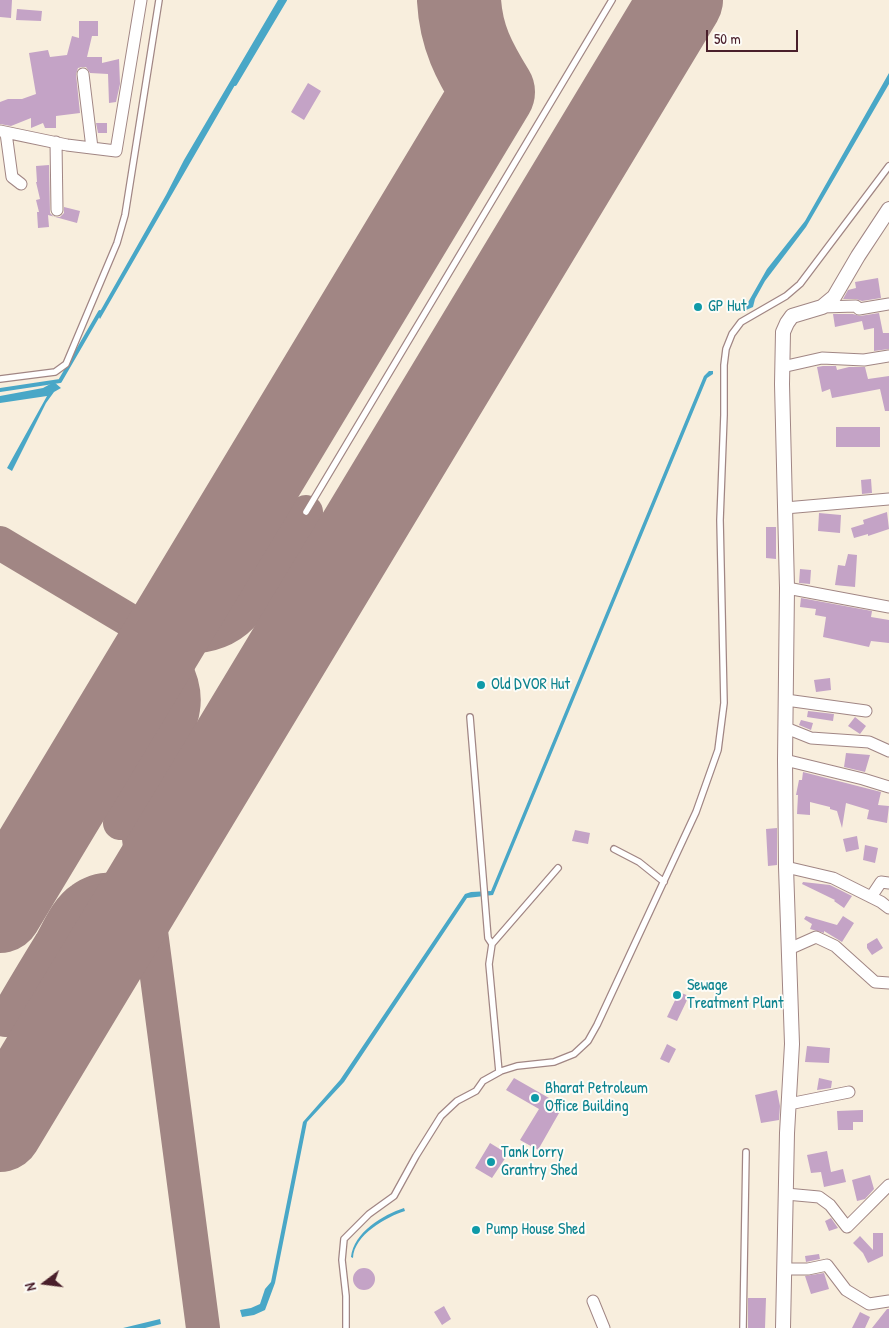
<!DOCTYPE html>
<html>
<head>
<meta charset="utf-8">
<style>
	body { margin:0 }
	#map { position:relative; width:889px; height:1328px; overflow:hidden; background:#f8eedd; font-family:"Patrick Hand",sans-serif }
	canvas { display:block }
	.north { position:absolute; left:20px; top:1258px; width:50px; height:50px; -webkit-text-stroke:4px #fdfcf7; paint-order:stroke; rotate:255deg; font-size:14px; font-weight:700; line-height:20px; text-align:center; color:#4a1f2b }
	.north::after { content:''; display:block; margin:auto; width:18px; height:22px; background:#4a1f2b; clip-path:polygon(50% 0,100% 100%,50% 72%,0 100%) }
	.scale { position:absolute; left:706px; top:30px; width:92px; height:22px; box-sizing:border-box; border:2px solid #4a1f2b; border-top:0; padding-left:6px; font-size:15px; line-height:18px; white-space:nowrap; color:#4a1f2b; -webkit-text-stroke:4px #fdfcf7; paint-order:stroke }
</style>
</head>
<body>
<div id="map">
<canvas width="889" height="1328"></canvas>
<div class="north">N</div>
<div class="scale">50 m</div>
</div>
<script>
const ctx = document.querySelector('canvas').getContext('2d');
ctx.lineJoin = 'round';
function fill(path, color) { ctx.fillStyle = color; ctx.fill(path, 'evenodd'); }
function trace(path, color, width, dash) { ctx.strokeStyle = color; ctx.lineWidth = width; ctx.lineCap = dash ? 'butt' : 'round'; ctx.setLineDash(dash || []); ctx.stroke(path); }
function label(font, color, halo, rows, align = 'center') {
  ctx.font = font + ' "Patrick Hand",sans-serif'; ctx.lineWidth = 4; ctx.setLineDash([]); ctx.textBaseline = 'middle'; ctx.strokeStyle = halo; ctx.fillStyle = color; for (const [text, x, y, turn = 0] of rows) {
    ctx.save(); ctx.translate(x, y); ctx.rotate((+turn || 0) * Math.PI / 180); ctx.textAlign = isNaN(turn) ? turn : align; if (halo) ctx.strokeText(text, 0, 0); ctx.fillText(text, 0, 0); ctx.restore();
  }
}
const water = new Path2D(`
	M 278,0 L 284,0 L 100,319 L 98,315 L 166,195 L 184,160 Z
	M 889,73 L 889,84 L 806,227 L 765,281 L 755,299 L 753,307 L 746,310 L 746,306 L 767,269 L 805,221 Z
	M 709,371 L 713,371 L 713,374 L 707,378 L 493,895 L 467,898 L 344,1082 L 307,1122 L 275,1283 L 265,1310 L 254,1315 L 242,1317 L 240,1310 L 251,1308 L 260,1304 L 265,1289 L 271,1282 L 303,1122 L 340,1080 L 465,894 L 471,892 L 491,891 L 704,376 Z
	M 54,382 L 61,388 L 54,392 L 46,403 L 12,471 L 7,468 L 47,396 L 0,403 L 0,396 L 43,388 Z
	M 404,1208 L 405,1211 C 386,1217 354,1235 353,1258 L 351,1257 C 354,1232 383,1215 404,1208 Z
	M 160,1319 L 161,1324 L 145,1328 L 123,1328 Z`);
const stream = new Path2D(`
	M 235,84 L 285,0
	M 0,390 L 60,381 L 100,312`);
const taxiway = new Path2D(`
	M 0,543 L 144,629 C 166,646 188,680 183,709 C 181,725 170,740 162,754 C 148,777 134,800 120,823
	M 139,626 C 172,642 220,643 246,611 C 254,602 260,589 266,578 C 279,556 293,534 306,512
	M 142,793 L 136,815 L 147,901
	M 5,1020 C 20,994 35,969 51,943 C 59,929 67,909 82,899 C 100,885 129,887 147,901 L 203,1328`);
const runway = new Path2D(`
	M 0,911 L 493,92 C 474,61 461,37 459,0
	M 0,1130 L 681,0`);
const building = new Path2D(`
	M 0,0 L 12,0 L 11,18 L 0,17 Z
	M 17,9 L 42,11 L 41,21 L 16,20 Z
	M 79,21 L 98,21 L 98,36 L 92,36 L 87,57 L 102,57 L 102,63 L 119,59 L 120,84 L 116,102 L 109,103 L 108,74 L 90,73 L 86,67 L 82,67 L 78,68 L 76,74 L 80,113 L 56,116 L 56,128 L 45,128 L 43,123 L 31,128 L 31,118 L 11,126 L 0,124 L 0,102 L 8,99 L 22,99 L 36,94 L 29,53 L 48,50 L 50,57 L 67,55 L 72,36 L 79,38 Z
	M 308,83 L 321,91 L 304,120 L 291,112 Z
	M 96,123 L 107,123 L 107,133 L 98,133 Z
	M 49,165 L 50,213 L 54,217 L 60,217 L 64,213 L 64,207 L 80,211 L 77,223 L 48,215 L 49,227 L 38,228 L 37,212 L 39,212 L 36,200 L 40,199 L 36,182 L 37,182 L 36,166 Z
	M 878,278 L 881,298 L 862,301 L 856,299 L 843,299 L 848,290 L 856,288 L 855,282 Z
	M 879,313 L 883,333 L 889,333 L 889,349 L 874,351 L 874,328 L 864,330 L 862,321 L 835,327 L 833,314 L 853,314 L 860,316 Z
	M 823,366 L 836,366 L 837,370 L 849,367 L 865,367 L 868,379 L 889,376 L 889,411 L 885,411 L 880,389 L 832,398 L 830,389 L 822,392 L 817,367 Z
	M 836,427 L 880,427 L 880,447 L 836,447 Z
	M 871,479 L 872,493 L 862,494 L 861,480 Z
	M 887,512 L 889,529 L 868,536 L 868,534 L 854,538 L 851,528 L 864,524 L 863,520 Z
	M 819,513 L 841,515 L 840,533 L 818,531 Z
	M 766,527 L 776,527 L 776,559 L 766,558 Z
	M 848,554 L 857,555 L 855,587 L 835,585 L 838,565 L 845,566 Z
	M 800,569 L 811,570 L 810,584 L 799,583 Z
	M 801,598 L 872,611 L 871,617 L 889,620 L 889,643 L 871,641 L 869,647 L 823,637 L 826,617 L 815,615 L 816,609 L 800,607 Z
	M 830,678 L 831,690 L 816,692 L 814,680 Z
	M 808,711 L 834,714 L 833,721 L 807,717 Z
	M 855,717 L 866,726 L 860,734 L 848,726 Z
	M 801,720 L 813,723 L 811,730 L 799,725 Z
	M 846,753 L 870,755 L 865,772 L 844,767 Z
	M 803,772 L 881,792 L 878,805 L 889,806 L 887,823 L 867,819 L 869,810 L 846,803 L 842,828 L 837,811 L 830,809 L 830,807 L 810,802 L 810,815 L 797,814 L 798,795 L 796,795 L 799,780 L 802,780 Z
	M 777,828 L 777,865 L 768,866 L 766,829 Z
	M 575,830 L 590,833 L 588,844 L 572,841 Z
	M 857,836 L 859,849 L 846,852 L 843,839 Z
	M 865,845 L 878,848 L 875,863 L 863,860 Z
	M 803,882 L 830,885 L 852,896 L 844,908 L 834,901 L 835,900 L 802,884 Z
	M 806,916 L 837,925 L 843,916 L 854,923 L 842,942 L 824,931 L 824,933 L 810,929 L 812,924 L 804,919 Z
	M 877,938 L 883,948 L 872,955 L 867,948 L 867,944 Z
	M 679,992 L 689,996 L 677,1021 L 667,1017 Z
	M 667,1044 L 676,1049 L 669,1063 L 660,1059 Z
	M 807,1046 L 830,1048 L 829,1063 L 805,1062 Z
	M 514,1078 L 563,1106 L 538,1150 L 520,1140 L 539,1109 L 506,1090 Z
	M 819,1078 L 832,1081 L 831,1088 L 817,1090 Z
	M 777,1090 L 780,1106 L 779,1120 L 761,1123 L 755,1095 Z
	M 863,1110 L 863,1122 L 853,1122 L 853,1130 L 838,1130 L 837,1111 Z
	M 490,1143 L 508,1154 L 492,1178 L 475,1168 Z
	M 827,1151 L 831,1172 L 843,1169 L 846,1182 L 824,1187 L 821,1172 L 811,1173 L 807,1155 Z
	M 870,1175 L 874,1189 L 865,1199 L 857,1201 L 852,1180 Z
	M 831,1218 L 838,1228 L 829,1231 L 825,1221 Z
	M 873,1233 L 883,1233 L 883,1256 L 868,1263 L 863,1253 L 853,1243 L 860,1236 L 873,1250 Z
	M 819,1254 L 820,1259 L 806,1262 L 805,1256 Z
	M353 1279a11 11 0 1 1 22 0a11 11 0 1 1-22 0Z
	M 824,1273 L 829,1289 L 811,1294 L 805,1276 Z
	M 748,1298 L 766,1298 L 765,1328 L 748,1328 Z
	M 444,1306 L 451,1319 L 442,1325 L 434,1312 Z
	M 887,1309 L 889,1309 L 889,1328 L 872,1328 Z
	M 860,1312 L 870,1317 L 865,1328 L 852,1328 Z`);
const service = new Path2D(`
	M 0,379 L 55,372 L 66,364 L 117,243 L 125,215 L 159,0
	M 306,512 L 612,0
	M 470,717 L 488,938 L 492,944
	M 614,849 L 639,862 L 664,882
	M 499,1072 L 489,964 L 492,944 L 558,868
	M 346,1328 L 346,1296 L 342,1260 L 344,1239 L 369,1214 L 394,1196 L 416,1156 L 441,1116 L 457,1101 L 476,1091 L 483,1081 L 501,1071 L 517,1066 L 554,1062 L 574,1054 L 588,1041 L 597,1025 L 696,812 L 718,750 L 724,703 L 720,520 L 724,415 L 724,365 L 726,349 L 732,334 L 741,322 L 786,296 L 800,284 L 889,166
	M 743,1328 L 746,1152`);
const minor = new Path2D(`
	M 83,74 L 92,148
	M 0,131 L 67,145 L 116,151 L 141,0
	M 6,133 L 12,177 L 21,184
	M 56,142 L 57,210
	M 822,307 L 856,306 L 859,309 L 889,304
	M 782,367 L 822,358 L 864,360 L 889,356
	M 785,508 L 889,499
	M 787,588 L 889,607
	M 786,700 L 866,711
	M 786,728 L 811,738 L 869,742 L 889,751
	M 785,760 L 863,779 L 889,787
	M 786,867 L 833,878 L 881,902 L 889,908
	M 871,897 L 881,882 L 889,883
	M 789,949 L 816,937 L 835,946 L 875,982 L 889,983
	M 789,1104 L 849,1092
	M 786,1194 L 819,1197 L 830,1205 L 847,1227 L 889,1185
	M 784,1269 L 808,1269 L 827,1265 L 846,1290 L 869,1304 L 889,1301
	M 593,1301 L 604,1328`);
const tertiary = new Path2D(`
	M 783,1328 L 787,1133 L 792,1044 L 786,867 L 785,760 L 787,588 L 782,384 L 783,332 L 787,323 L 792,316 L 822,307 L 834,297 L 858,256 L 889,209`);
const markers = [
	[698,307,5,"#0f9aa8"],
	[481,685,5,"#0f9aa8"],
	[677,995,5,"#0f9aa8"],
	[535,1098,5,"#0f9aa8"],
	[491,1162,5,"#0f9aa8"],
	[476,1230,5,"#0f9aa8"]
];
const cultureNames = [
	["GP Hut",708,307],
	["Old DVOR Hut",491,685],
	["Sewage",687,986],
	["Treatment Plant",687,1004],
	["Bharat Petroleum",545,1089],
	["Office Building",545,1107],
	["Tank Lorry",501,1153],
	["Grantry Shed",501,1171],
	["Pump House Shed",486,1230]
];
fill(water, '#49a7c7');
trace(stream, '#49a7c7', 4);
trace(taxiway, '#a18684', 34);
trace(runway, '#a18684', 84);
fill(building, '#c4a3c6');
trace(service, '#a18684', 8);
trace(minor, '#a18684', 13);
trace(tertiary, '#a18684', 16);
trace(service, '#fff', 5.5);
trace(minor, '#fff', 11);
trace(tertiary, '#fff', 14);
for (const [x, y, r, color] of markers) { const dot = new Path2D(); dot.arc(x, y, r, 0, 2 * Math.PI); ctx.fillStyle = color; ctx.fill(dot); trace(dot, '#fdfcf7', 2); }
label('16px', '#0d838f', '#fdfcf7', cultureNames, 'left');
</script>
</body>
</html>
